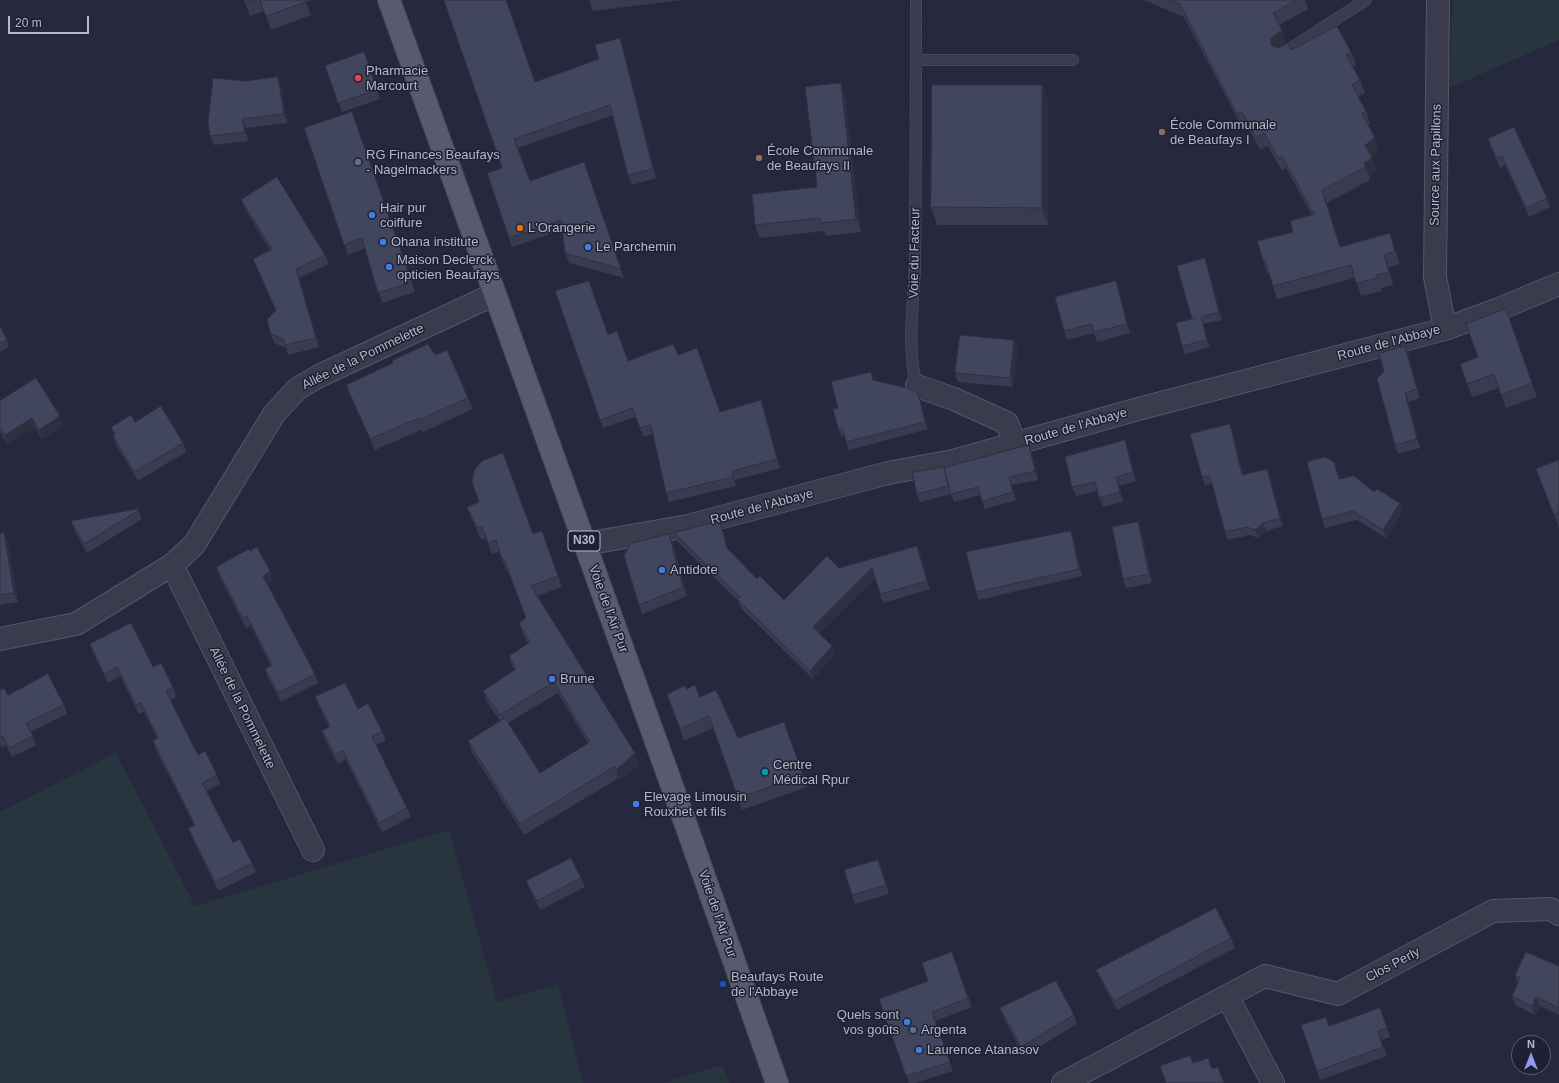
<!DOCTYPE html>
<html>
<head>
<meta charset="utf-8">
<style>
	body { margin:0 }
	#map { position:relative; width:1559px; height:1083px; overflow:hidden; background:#26293e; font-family:Arial,sans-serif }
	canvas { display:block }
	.north { position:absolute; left:1511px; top:1035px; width:40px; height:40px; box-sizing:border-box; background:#1f2133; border:1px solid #5b5d6f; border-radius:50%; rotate:0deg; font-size:11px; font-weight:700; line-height:16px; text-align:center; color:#b6b7c9 }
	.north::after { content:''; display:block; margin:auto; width:14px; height:18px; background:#9099f3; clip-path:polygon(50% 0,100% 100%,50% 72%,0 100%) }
	.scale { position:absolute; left:8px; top:16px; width:81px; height:18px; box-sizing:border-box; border:2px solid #b6b7c9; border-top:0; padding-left:5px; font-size:12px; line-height:14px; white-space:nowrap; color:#b6b7c9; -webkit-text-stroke:3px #1f2133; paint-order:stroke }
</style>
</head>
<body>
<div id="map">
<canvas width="1559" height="1083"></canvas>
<div class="north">N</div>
<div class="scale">20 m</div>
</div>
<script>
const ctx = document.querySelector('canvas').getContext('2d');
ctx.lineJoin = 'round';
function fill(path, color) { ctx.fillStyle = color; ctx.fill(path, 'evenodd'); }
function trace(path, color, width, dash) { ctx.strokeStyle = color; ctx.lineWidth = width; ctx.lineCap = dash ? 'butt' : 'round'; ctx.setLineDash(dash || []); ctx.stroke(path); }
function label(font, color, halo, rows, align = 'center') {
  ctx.font = font + ' Arial,sans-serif'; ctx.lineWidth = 3; ctx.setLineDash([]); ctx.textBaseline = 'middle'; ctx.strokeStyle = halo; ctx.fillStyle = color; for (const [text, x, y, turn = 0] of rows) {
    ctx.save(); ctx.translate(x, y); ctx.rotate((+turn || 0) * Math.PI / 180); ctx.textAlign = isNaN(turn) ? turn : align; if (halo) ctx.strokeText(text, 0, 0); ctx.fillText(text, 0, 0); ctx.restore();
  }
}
const green = new Path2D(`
	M 1453,0 L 1559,0 L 1559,40 L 1449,88 Z
	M 116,753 L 195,906 L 449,830 L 497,1002 L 558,984 L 583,1083 L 0,1083 L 0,812 Z
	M 722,1065 L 729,1083 L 662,1083 Z`);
const lane = new Path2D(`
	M 916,0 C 916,87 916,175 915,262 C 914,303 906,347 917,386
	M 1282,54 L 1366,0
	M 916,60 L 1073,60`);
const street = new Path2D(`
	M 1438,0 L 1435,277 L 1445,329
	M 917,386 L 954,399 L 1007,423 L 1015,444
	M 585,544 L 688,526 L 888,473 L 953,461 L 1142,408 L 1445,329 L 1499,309 L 1559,284
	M 172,565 L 313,850
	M 0,639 L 76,624 L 172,565 L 194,545 L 274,414 L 297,389 L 319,376 L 495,294
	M 1227,996 L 1273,1083
	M 1063,1083 L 1265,976 L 1338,994 L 1493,911 L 1550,909 L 1559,914`);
const primary = new Path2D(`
	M 389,0 L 685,822 L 777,1083`);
const wall = new Path2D(`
	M 244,0 L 312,0 L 306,2 L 311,15 L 271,30 L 264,11 L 250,16 Z
	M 589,0 L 682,0 L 593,11 Z
	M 1144,0 L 1305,0 L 1308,9 L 1279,25 L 1286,43 L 1283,45 L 1291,50 L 1351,52 L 1356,65 L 1353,67 L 1360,80 L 1365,93 L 1358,97 L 1366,111 L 1370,124 L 1368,125 L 1379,151 L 1371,156 L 1377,171 L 1369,176 L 1370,180 L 1327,203 L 1340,247 L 1394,246 L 1400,264 L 1389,267 L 1393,285 L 1381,288 L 1382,291 L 1361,296 L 1355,278 L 1277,299 L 1269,273 L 1267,273 L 1263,260 L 1312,215 L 1286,168 L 1282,171 L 1268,146 L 1260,150 L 1247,125 L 1242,127 L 1184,17 Z
	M 623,47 L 656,178 L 632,185 L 628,175 L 613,115 L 518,148 L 530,181 L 584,162 L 624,278 L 569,263 L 565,253 L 562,230 L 512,247 L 487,173 L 502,168 L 535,82 L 599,59 Z
	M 364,52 L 380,99 L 342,112 L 325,66 Z
	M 1042,85 L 1048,102 L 1048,225 L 937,225 L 931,207 Z
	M 281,86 L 287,123 L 246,128 L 248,141 L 214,145 L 210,136 Z
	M 845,96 L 861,232 L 826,236 L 824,231 L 760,238 L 755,225 L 817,187 Z
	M 352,112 L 415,292 L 382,303 L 365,248 L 348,255 L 304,128 Z
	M 1488,139 L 1547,198 L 1550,207 L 1529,217 L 1505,165 L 1500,168 L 1491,148 Z
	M 241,200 L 325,255 L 329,264 L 299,278 L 319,347 L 288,355 L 286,348 L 274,343 L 271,334 L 276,311 L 257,268 L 253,259 L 270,250 L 245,209 Z
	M 1207,266 L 1222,320 L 1203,324 L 1210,347 L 1185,354 L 1182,346 L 1192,319 Z
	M 1116,281 L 1119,290 L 1130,333 L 1097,342 L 1094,333 L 1067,340 L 1064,331 Z
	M 1506,309 L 1537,397 L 1506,408 L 1499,388 L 1472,397 L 1460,364 L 1478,357 Z
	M 0,326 L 7,340 L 9,347 L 0,352 Z
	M 608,335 L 628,361 L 678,355 L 720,412 L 764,409 L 780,468 L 735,480 L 736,486 L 669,502 L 666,493 L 653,434 L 644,437 L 635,417 L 603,428 L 600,420 Z
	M 1014,340 L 1018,349 L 1013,387 L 958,382 L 955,373 Z
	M 1405,346 L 1408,355 L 1420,398 L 1409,402 L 1420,448 L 1398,454 L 1395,445 Z
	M 435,355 L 468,398 L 473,409 L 423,432 L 421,430 L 375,450 L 350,396 L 346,385 Z
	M 874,380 L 918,393 L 920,400 L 928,429 L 849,450 L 844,436 L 841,436 L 838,428 L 838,408 Z
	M 0,401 L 60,416 L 63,425 L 42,439 L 35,427 L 8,444 L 0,432 Z
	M 135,422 L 183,443 L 186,452 L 138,481 L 116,445 L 113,436 L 114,435 L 111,427 Z
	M 1233,432 L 1243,475 L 1267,469 L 1270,476 L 1283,526 L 1266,531 L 1258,538 L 1250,535 L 1228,540 L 1225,532 L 1212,484 L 1205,485 L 1202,477 Z
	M 1125,440 L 1128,450 L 1136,481 L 1120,486 L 1123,502 L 1103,507 L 1097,491 L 1076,496 L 1072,487 Z
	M 1029,445 L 1032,453 L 1038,480 L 1012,485 L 1016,500 L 985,509 L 980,495 L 954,502 L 951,494 L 920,502 L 917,494 Z
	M 1559,460 L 1559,528 L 1536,469 Z
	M 1337,471 L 1339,479 L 1400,503 L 1403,511 L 1386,538 L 1357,520 L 1325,528 L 1322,519 Z
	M 467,507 L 533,534 L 542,531 L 562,587 L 537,596 L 635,753 L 639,764 L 620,780 L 619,778 L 524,835 L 472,752 L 468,741 L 500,721 L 487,702 L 483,691 L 515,671 L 512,666 L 509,656 L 528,643 L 523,634 L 519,623 L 526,618 L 508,570 L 506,570 L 499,551 L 492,554 L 486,538 L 481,539 L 471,518 ZM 558,693 L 588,743 L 540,773 L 508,723 Z
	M 138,509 L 142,519 L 87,553 L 74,530 L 71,521 Z
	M 720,521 L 723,530 L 728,550 L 757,579 L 784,600 L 839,568 L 917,546 L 920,555 L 930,589 L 883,603 L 875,578 L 819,633 L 832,646 L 835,655 L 813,679 L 741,608 L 738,601 L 678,542 L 674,533 Z
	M 1138,522 L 1142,531 L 1152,583 L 1126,588 L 1123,579 Z
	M 0,534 L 8,542 L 18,602 L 0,605 Z
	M 669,534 L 673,543 L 687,596 L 642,614 L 639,605 Z
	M 1074,538 L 1082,576 L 979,600 L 976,592 Z
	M 216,567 L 273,580 L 267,584 L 315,674 L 318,683 L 281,702 L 268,678 L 265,669 L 271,666 L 251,626 L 246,628 L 219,576 Z
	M 90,644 L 153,667 L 173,687 L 176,697 L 170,700 L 198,755 L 217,775 L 220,784 L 207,791 L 233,843 L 252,863 L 256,872 L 218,891 L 192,837 L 188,828 L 194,825 L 156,750 L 153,741 L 157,738 L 144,712 L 139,714 L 120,676 L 108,683 L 93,653 Z
	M 687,689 L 700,697 L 738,738 L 784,722 L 807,787 L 742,810 L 713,728 L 684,741 L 667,694 Z
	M 0,690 L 8,695 L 64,705 L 67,714 L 31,732 L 36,745 L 12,757 L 6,745 L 1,747 L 0,744 Z
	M 315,697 L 358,709 L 382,731 L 386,740 L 376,745 L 407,808 L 411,817 L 382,832 L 346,760 L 338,764 L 325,740 L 322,731 L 329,727 L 319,706 Z
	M 882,869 L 889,894 L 855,904 L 852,895 Z
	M 581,878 L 585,887 L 540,910 L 530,890 L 526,881 Z
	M 1231,938 L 1235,948 L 1117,1010 L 1100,979 L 1096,970 Z
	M 952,952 L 972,1007 L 935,1021 L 953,1071 L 915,1083 L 909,1083 L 879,999 L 928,981 Z
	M 1559,966 L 1559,1015 L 1540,1006 L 1535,1015 L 1515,1005 L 1512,996 L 1518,984 L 1515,976 Z
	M 1000,1008 L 1074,1015 L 1077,1024 L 1024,1056 L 1003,1017 Z
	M 1380,1008 L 1390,1037 L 1381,1040 L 1387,1056 L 1320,1080 L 1301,1025 L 1329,1026 Z`);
const shadedWall = new Path2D(`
	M 1282,30 L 1286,43 L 1276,50 L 1271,45 L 1271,38 Z
	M 620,38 L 623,47 L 656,178 L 653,169 Z
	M 278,77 L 281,86 L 287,123 L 284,114 Z
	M 841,83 L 845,96 L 861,232 L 856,219 Z
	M 1042,85 L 1048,102 L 1048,225 L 1042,208 Z
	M 242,119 L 246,128 L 248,141 L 245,132 Z
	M 1375,138 L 1379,151 L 1370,158 L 1365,145 Z
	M 1372,158 L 1377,171 L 1369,176 L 1364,163 Z
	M 1322,190 L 1327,203 L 1344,260 L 1340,247 Z
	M 1390,233 L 1394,246 L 1400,264 L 1395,251 Z
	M 1384,255 L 1389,267 L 1393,285 L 1389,272 Z
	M 1205,258 L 1207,266 L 1222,320 L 1219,312 Z
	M 296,269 L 299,278 L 319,347 L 316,338 Z
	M 1116,281 L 1119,290 L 1130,333 L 1127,324 Z
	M 1201,317 L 1203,324 L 1210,347 L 1207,340 Z
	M 1014,340 L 1018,349 L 1013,387 L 1010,378 Z
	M 1405,346 L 1408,355 L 1420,398 L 1417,389 Z
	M 918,393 L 920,400 L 928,429 L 925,422 Z
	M 1405,393 L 1409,402 L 1420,448 L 1417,439 Z
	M 761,400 L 764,409 L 780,468 L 777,459 Z
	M 60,416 L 63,425 L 42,439 L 39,430 Z
	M 32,418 L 35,427 L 8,444 L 5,435 Z
	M 1230,424 L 1233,432 L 1245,483 L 1242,475 Z
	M 1125,440 L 1128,450 L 1136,481 L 1133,472 Z
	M 1029,445 L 1032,453 L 1038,480 L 1035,471 Z
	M 1267,469 L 1270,476 L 1283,526 L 1280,518 Z
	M 1009,477 L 1012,485 L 1016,500 L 1013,492 Z
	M 1116,477 L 1120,486 L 1123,502 L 1120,492 Z
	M 1400,503 L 1403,511 L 1386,538 L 1383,530 Z
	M 720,521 L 723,530 L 730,557 L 727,548 Z
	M 1138,522 L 1142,531 L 1152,583 L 1149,574 Z
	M 1263,523 L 1266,531 L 1258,538 L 1255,530 Z
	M 1071,531 L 1074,538 L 1082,576 L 1079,569 Z
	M 4,533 L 8,542 L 18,602 L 14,593 Z
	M 669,534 L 673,543 L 687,596 L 683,587 Z
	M 917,546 L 920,555 L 930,589 L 927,581 Z
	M 872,568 L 875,577 L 816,636 L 813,627 Z
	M 270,571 L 273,580 L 266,585 L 263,576 Z
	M 832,646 L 835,655 L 813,679 L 810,671 Z
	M 635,753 L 639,764 L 620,780 L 616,770 Z
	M 878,860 L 882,869 L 889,894 L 886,885 Z
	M 1536,997 L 1540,1006 L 1535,1015 L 1532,1006 Z`);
const building = new Path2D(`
	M 244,0 L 253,0 L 245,3 Z
	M 260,0 L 305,0 L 306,2 L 266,16 Z
	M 444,0 L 506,0 L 535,82 L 599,59 L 595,45 L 620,38 L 653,169 L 628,175 L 610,105 L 514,139 L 530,181 L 584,162 L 621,269 L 565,253 L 561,220 L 509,238 L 487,173 L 502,168 Z
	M 1170,0 L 1297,0 L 1273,13 L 1282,30 L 1271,38 L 1271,45 L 1278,48 L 1288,43 L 1291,50 L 1337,26 L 1351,52 L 1346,55 L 1360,80 L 1352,85 L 1366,111 L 1362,113 L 1375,138 L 1365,145 L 1372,158 L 1364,163 L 1366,167 L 1322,190 L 1340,247 L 1390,233 L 1395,251 L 1384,255 L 1389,272 L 1377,275 L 1377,278 L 1356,283 L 1351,265 L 1273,286 L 1265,260 L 1263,260 L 1257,241 L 1293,232 L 1290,221 L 1314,214 L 1282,156 L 1278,158 L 1264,133 L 1256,137 L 1242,112 L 1237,114 L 1180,4 Z
	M 364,52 L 377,90 L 338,103 L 325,66 Z
	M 278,77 L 284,114 L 242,119 L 245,132 L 210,136 L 208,121 L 213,78 L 245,81 Z
	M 841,83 L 856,219 L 821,223 L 820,218 L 755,225 L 752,194 L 817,187 L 805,87 Z
	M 932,85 L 1042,85 L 1042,208 L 931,207 Z
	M 352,112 L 412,282 L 378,293 L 362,238 L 344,245 L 304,128 Z
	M 1514,127 L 1547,198 L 1526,208 L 1502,156 L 1497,159 L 1488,139 Z
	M 277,177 L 325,255 L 296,269 L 316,338 L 285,345 L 283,339 L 271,334 L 267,320 L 276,310 L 253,259 L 272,249 L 241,200 Z
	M 1205,258 L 1219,312 L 1201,317 L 1207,340 L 1182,346 L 1176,323 L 1195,318 L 1192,319 L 1177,266 Z
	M 589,281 L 608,335 L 617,331 L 628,361 L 673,344 L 678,355 L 697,348 L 720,412 L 761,400 L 777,459 L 732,471 L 733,477 L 666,493 L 651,425 L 640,428 L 632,408 L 600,420 L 555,291 Z
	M 1116,281 L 1127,324 L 1094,332 L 1091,324 L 1064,331 L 1055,297 Z
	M 1506,309 L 1532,383 L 1501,395 L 1494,374 L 1467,384 L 1460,364 L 1478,357 L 1466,324 Z
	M 0,326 L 7,340 L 0,343 Z
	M 960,335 L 1014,340 L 1010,378 L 955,373 Z
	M 428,344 L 435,355 L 447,350 L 468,398 L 419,420 L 417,419 L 370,439 L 346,385 L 393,363 L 392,361 Z
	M 1405,346 L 1417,389 L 1405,393 L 1417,439 L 1395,445 L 1377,379 L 1384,371 L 1379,354 Z
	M 871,372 L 873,380 L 907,388 L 918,393 L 925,422 L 846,442 L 842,428 L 838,428 L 833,409 L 838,408 L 831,382 Z
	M 36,378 L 60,416 L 39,430 L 32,418 L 5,435 L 0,428 L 0,401 Z
	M 161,406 L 183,443 L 134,472 L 113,436 L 115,434 L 111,427 L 131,415 L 135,422 Z
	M 1230,424 L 1242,475 L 1267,469 L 1280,518 L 1263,523 L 1255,530 L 1247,527 L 1225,532 L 1210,476 L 1202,477 L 1190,434 Z
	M 1125,440 L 1133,472 L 1116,477 L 1120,492 L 1099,498 L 1095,482 L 1072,487 L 1065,457 Z
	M 1029,445 L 1035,471 L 1009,477 L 1013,492 L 982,501 L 978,487 L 951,494 L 944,468 Z
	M 503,453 L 533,534 L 542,531 L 558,576 L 531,586 L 635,753 L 616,770 L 615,766 L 520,824 L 468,741 L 505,718 L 540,773 L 590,742 L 554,682 L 500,715 L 483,691 L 516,669 L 509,656 L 530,642 L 519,623 L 526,618 L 504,559 L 502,559 L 496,540 L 488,543 L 482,527 L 477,528 L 467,507 L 479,502 L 472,482 L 474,470 L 482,461 Z
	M 1325,457 L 1334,462 L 1339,479 L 1354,476 L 1374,492 L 1377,489 L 1400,503 L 1383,530 L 1353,511 L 1322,519 L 1307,462 Z
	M 1559,460 L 1559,513 L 1554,515 L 1536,469 Z
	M 944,467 L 948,486 L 917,494 L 912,473 Z
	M 138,509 L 139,510 L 84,544 L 71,521 Z
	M 720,521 L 727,548 L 757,579 L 760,576 L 784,600 L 827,556 L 839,568 L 917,546 L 927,581 L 880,594 L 872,568 L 813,627 L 832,646 L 810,671 L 737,599 L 740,597 L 674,533 Z
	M 1138,522 L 1149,574 L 1123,579 L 1112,527 Z
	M 1071,531 L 1079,569 L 976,592 L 966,552 Z
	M 4,533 L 14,593 L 0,595 L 0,534 Z
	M 669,534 L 683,587 L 639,605 L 624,556 L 630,544 Z
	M 257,547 L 270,571 L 263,576 L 315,674 L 278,693 L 265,669 L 272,665 L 247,616 L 243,619 L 216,567 L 249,549 L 250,551 Z
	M 131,623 L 153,667 L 161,663 L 173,687 L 166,691 L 198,755 L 205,751 L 217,775 L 202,783 L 233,843 L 240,839 L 252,863 L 215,882 L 188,828 L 195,825 L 153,741 L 158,738 L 141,703 L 136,705 L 117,667 L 104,674 L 90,644 Z
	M 48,674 L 64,705 L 26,723 L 33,736 L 9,748 L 3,736 L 0,737 L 0,690 L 4,688 L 8,695 Z
	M 345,683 L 358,709 L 368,703 L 382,731 L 372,737 L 407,808 L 379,823 L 343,751 L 335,755 L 322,731 L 330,726 L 315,697 Z
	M 695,685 L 700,697 L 716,690 L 738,738 L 784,722 L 803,775 L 738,798 L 709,716 L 680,729 L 667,694 L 684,686 L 687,689 Z
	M 571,858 L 581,878 L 537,901 L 526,881 Z
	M 878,860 L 886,885 L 852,895 L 844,870 Z
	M 1216,908 L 1231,938 L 1114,1001 L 1096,970 Z
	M 952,952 L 968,998 L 932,1012 L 950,1062 L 906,1076 L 879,999 L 928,981 L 922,963 Z
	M 1526,952 L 1559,966 L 1559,1008 L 1536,997 L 1532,1006 L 1512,996 L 1520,978 L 1515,976 Z
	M 1056,981 L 1074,1015 L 1021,1047 L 1000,1008 Z
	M 1380,1008 L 1387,1028 L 1378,1031 L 1383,1047 L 1317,1071 L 1301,1025 L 1326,1017 L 1329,1026 Z
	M 1190,1056 L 1193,1063 L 1208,1058 L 1212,1069 L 1218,1067 L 1224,1083 L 1166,1083 L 1160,1066 Z`);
const markers = [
	[358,78,4,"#e0444e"],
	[1162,132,4,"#8d6e63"],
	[759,158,4,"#8d6e63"],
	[358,162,4,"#5c6f8a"],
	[372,215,4,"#3f7fe0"],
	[520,228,4,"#e8710a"],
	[383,242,4,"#3f7fe0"],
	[588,247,4,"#3f7fe0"],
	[389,267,4,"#3f7fe0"],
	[662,570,4,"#3f7fe0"],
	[552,679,4,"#3f7fe0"],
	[765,772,4,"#0f9aa8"],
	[636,804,4,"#3f7fe0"],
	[723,984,4,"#1a4fb4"],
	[907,1022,4,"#3f7fe0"],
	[913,1030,4,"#5c6f8a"],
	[919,1050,4,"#3f7fe0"]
];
const shields = [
	[584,541,32]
];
const shieldNames = [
	["N30",584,541]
];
const poiNames = [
	["Pharmacie",366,71],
	["Marcourt",366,86],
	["École Communale",1170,125],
	["de Beaufays I",1170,140],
	["École Communale",767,151],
	["de Beaufays II",767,166],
	["RG Finances Beaufays",366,155],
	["- Nagelmackers",366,170],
	["Hair pur",380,208],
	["coiffure",380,223],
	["L'Orangerie",528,228],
	["Ohana institute",391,242],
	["Le Parchemin",596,247],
	["Maison Declerck",397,260],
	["opticien Beaufays",397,275],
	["Antidote",670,570],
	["Brune",560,679],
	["Centre",773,765],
	["Médical Rpur",773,780],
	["Elevage Limousin",644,797],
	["Rouxhet et fils",644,812],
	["Beaufays Route",731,977],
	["de l'Abbaye",731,992],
	["Quels sont",899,1015,"right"],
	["vos goûts",899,1030,"right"],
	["Argenta",921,1030],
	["Laurence Atanasov",927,1050]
];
const streetNames = [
	["Source aux Papillons",1436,165,-89],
	["Voie du Facteur",915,253,-89],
	["Route de l'Abbaye",1389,343,-15],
	["Allée de la Pommelette",363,357,-26],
	["Route de l'Abbaye",1076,427,-16],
	["Route de l'Abbaye",762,507,-15],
	["Voie de l'Air Pur",608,609,70],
	["Allée de la Pommelette",242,708,64],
	["Voie de l'Air Pur",717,914,71],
	["Clos Perly",1393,965,-28]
];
fill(green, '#28353f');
trace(lane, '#555769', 12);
trace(street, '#555769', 24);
trace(primary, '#434557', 24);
trace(lane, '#3a3c4e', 11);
trace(street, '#3a3c4e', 22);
trace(primary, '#585a6e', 22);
fill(wall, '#393b51');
fill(shadedWall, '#2e3042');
fill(building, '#42455e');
trace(building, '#2e3042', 1);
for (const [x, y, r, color] of markers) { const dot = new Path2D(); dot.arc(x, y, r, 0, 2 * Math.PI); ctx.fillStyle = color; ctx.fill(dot); trace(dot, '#1f2133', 1.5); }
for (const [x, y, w] of shields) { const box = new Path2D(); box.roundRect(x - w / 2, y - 10, w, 20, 3); ctx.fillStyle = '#1f2133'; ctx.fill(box); trace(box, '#b6b7c9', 1); }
label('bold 12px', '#b6b7c9', null, shieldNames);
label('13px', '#b6b7c9', '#1f2133', poiNames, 'left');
label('13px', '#b6b7c9', '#1f2133', streetNames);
</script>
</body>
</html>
